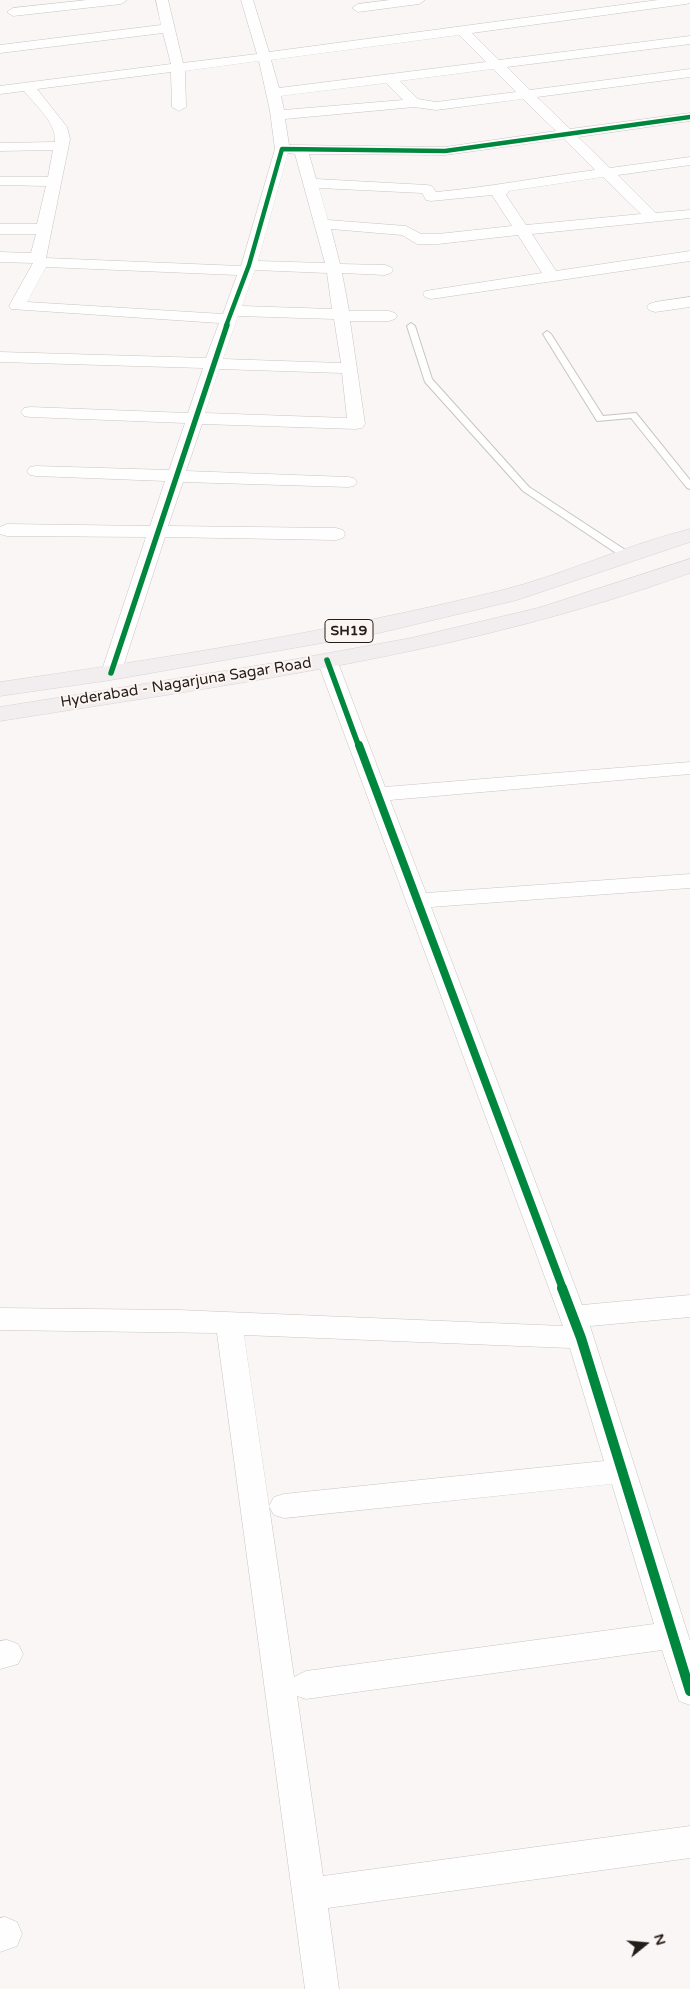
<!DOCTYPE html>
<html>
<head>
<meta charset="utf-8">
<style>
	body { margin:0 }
	#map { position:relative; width:690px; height:1989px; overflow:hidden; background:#faf6f5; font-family:"Varela Round",sans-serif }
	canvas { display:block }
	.north { position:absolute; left:620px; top:1919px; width:50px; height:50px; -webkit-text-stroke:4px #fdf5f2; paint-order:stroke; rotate:73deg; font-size:14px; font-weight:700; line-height:20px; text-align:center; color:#241e1b }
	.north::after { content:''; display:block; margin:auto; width:18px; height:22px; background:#241e1b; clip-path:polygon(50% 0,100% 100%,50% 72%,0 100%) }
</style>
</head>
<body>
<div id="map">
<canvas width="690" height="1989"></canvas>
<div class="north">N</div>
</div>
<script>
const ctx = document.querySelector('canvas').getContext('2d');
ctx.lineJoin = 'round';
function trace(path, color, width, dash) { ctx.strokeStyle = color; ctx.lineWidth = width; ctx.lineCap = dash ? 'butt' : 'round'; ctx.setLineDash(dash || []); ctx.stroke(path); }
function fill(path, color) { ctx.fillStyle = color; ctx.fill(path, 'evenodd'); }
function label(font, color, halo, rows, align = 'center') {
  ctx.font = font + ' "Varela Round",sans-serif'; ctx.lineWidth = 4; ctx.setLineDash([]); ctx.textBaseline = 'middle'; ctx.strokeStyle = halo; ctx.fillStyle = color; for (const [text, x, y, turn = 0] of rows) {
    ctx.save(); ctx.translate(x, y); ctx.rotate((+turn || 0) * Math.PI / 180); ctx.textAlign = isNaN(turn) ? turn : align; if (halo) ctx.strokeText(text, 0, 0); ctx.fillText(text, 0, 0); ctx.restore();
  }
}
const lane = new Path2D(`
	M 411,323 L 415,326 L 432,379 L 529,487 L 633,555 L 633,559 L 625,559 L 523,491 L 425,382 L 407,326 Z
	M 547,331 L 551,334 L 603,416 L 636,413 L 690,480 L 690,489 L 687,488 L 631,418 L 597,421 L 543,334 Z`);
const street = new Path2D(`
	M 87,0 L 127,0 L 121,4 L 13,16 L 7,12 L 13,8 Z
	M 156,0 L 168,0 L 183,63 L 257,54 L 241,0 L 253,0 L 269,52 L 658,0 L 690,0 L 690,3 L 686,4 L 472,33 L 499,60 L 690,36 L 690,44 L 507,67 L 530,90 L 690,69 L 690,77 L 537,97 L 570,129 L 690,113 L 690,121 L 578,137 L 610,168 L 690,157 L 690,165 L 618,175 L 656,213 L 690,210 L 690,218 L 532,234 L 556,271 L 690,251 L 690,261 L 431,299 L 425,297 L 423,294 L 425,291 L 542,273 L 518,235 L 438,244 L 417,244 L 402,235 L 331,229 L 340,264 L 385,265 L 391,267 L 393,270 L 391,273 L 385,275 L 342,273 L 349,311 L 389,311 L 395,313 L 397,316 L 395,319 L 389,321 L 350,321 L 365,424 L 362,428 L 356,429 L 202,424 L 186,471 L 348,477 L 354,478 L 357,482 L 354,486 L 348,487 L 183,482 L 168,526 L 336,528 L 343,530 L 345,534 L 343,538 L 336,540 L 165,537 L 121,673 L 118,677 L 111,679 L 104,677 L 101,673 L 146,537 L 7,536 L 0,534 L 0,527 L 7,524 L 150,526 L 165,481 L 36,476 L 30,475 L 27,471 L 30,467 L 36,466 L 169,470 L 185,423 L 30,417 L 24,416 L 21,412 L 24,408 L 30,407 L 188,413 L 203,368 L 0,362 L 0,352 L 206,358 L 219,323 L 11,309 L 9,306 L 33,263 L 0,262 L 0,252 L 31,253 L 36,234 L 0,234 L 0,224 L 37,224 L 46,186 L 0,185 L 0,177 L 48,177 L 53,150 L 0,151 L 0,143 L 55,142 C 57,123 35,105 24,91 L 0,94 L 0,86 L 171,64 L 163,33 L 0,53 L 0,45 L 161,25 ZM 459,35 L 486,62 L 279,88 L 271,60 ZM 259,61 L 270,111 L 275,149 L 241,266 L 46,258 L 70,139 L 67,127 L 37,89 L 171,72 L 172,107 L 179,111 L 186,107 L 185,71 ZM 493,69 L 516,92 L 436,102 L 418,99 L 400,81 ZM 386,83 L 403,100 L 284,110 L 281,96 ZM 523,99 L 556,131 L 445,147 L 289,145 L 285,119 L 414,107 L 436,110 ZM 564,139 L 595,170 C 541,177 490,187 436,192 L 432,186 L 427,185 L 316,179 L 309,154 L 445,155 ZM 288,153 L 295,154 L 325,263 L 258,261 ZM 603,177 L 641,214 L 526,225 L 506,195 L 509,191 ZM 319,188 L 422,193 L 426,200 L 431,201 L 492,195 L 512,226 L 438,234 L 421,234 L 406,226 L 328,220 ZM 46,267 L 237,275 L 223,314 L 27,302 ZM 255,270 L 327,273 L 332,309 L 242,306 ZM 238,316 L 334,319 L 341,363 L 223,359 ZM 219,369 L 342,373 L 347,418 L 205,413 Z
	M 390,0 L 425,0 L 419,4 L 358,12 L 352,8 L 358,4 Z
	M 690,297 L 690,307 L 655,312 L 649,310 L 647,307 L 649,304 L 655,302 Z
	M 327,654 L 334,656 L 337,660 L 385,787 L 690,762 L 690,774 L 390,800 L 426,893 L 690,874 L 690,888 L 431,907 L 582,1305 L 690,1295 L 690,1317 L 590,1326 L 690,1641 L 690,1705 L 679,1701 L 662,1650 L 306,1699 L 297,1696 L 323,1876 L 690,1826 L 690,1858 L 328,1908 L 339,1989 L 305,1989 L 217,1333 L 0,1330 L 0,1308 L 178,1310 L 563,1326 L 317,660 L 320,656 ZM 244,1335 L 570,1348 L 604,1461 L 284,1494 L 274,1497 L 269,1506 ZM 612,1484 L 654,1624 L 306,1671 L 294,1677 L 269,1506 L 274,1515 L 284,1518 Z
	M 7,1640 L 18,1644 L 23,1654 L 18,1664 L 0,1669 L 0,1641 Z
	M 5,1917 L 17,1922 L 22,1934 L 17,1946 L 0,1952 L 0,1918 Z`);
const primary = new Path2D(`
	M 690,529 L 690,542 L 517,600 L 379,633 L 111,680 L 0,696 L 0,682 C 167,658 335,631 499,591 C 564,575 625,545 690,529 Z
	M 690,559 L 690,573 C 467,654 233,684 0,721 L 0,707 L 274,663 L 411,638 L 538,608 Z`);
const cyclewayFar3 = new Path2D(`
	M 226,326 L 249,265 L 282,149 L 445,151 L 690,117`);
const cyclewayFar2 = new Path2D(`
	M 327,660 L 359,747
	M 111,673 L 227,325`);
const cyclewayFar1 = new Path2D(`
	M 359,745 L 563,1289`);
const cycleway = new Path2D(`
	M 562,1288 L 581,1338 L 690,1691`);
const shields = [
	[349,631,48]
];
const shieldNames = [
	["SH19",349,631]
];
const streetNames = [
	["Hyderabad - Nagarjuna Sagar Road",186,683,-9]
];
trace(lane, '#c9c4c1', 2);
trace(street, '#c9c4c1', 1);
trace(primary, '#d6d3d2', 1);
fill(lane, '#fefefe');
fill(street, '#fefefe');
fill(primary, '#f2eeef');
trace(cyclewayFar3, '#00873e', 4.5);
trace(cyclewayFar2, '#00873e', 5.5);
trace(cyclewayFar1, '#00873e', 8);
trace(cycleway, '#00873e', 10);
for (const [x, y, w] of shields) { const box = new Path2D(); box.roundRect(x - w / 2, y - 11.5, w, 23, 4); ctx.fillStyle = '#fdf5f2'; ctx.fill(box); trace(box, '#241e1b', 1); }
label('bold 14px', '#241e1b', null, shieldNames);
label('15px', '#241e1b', '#fdf5f2', streetNames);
</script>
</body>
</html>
